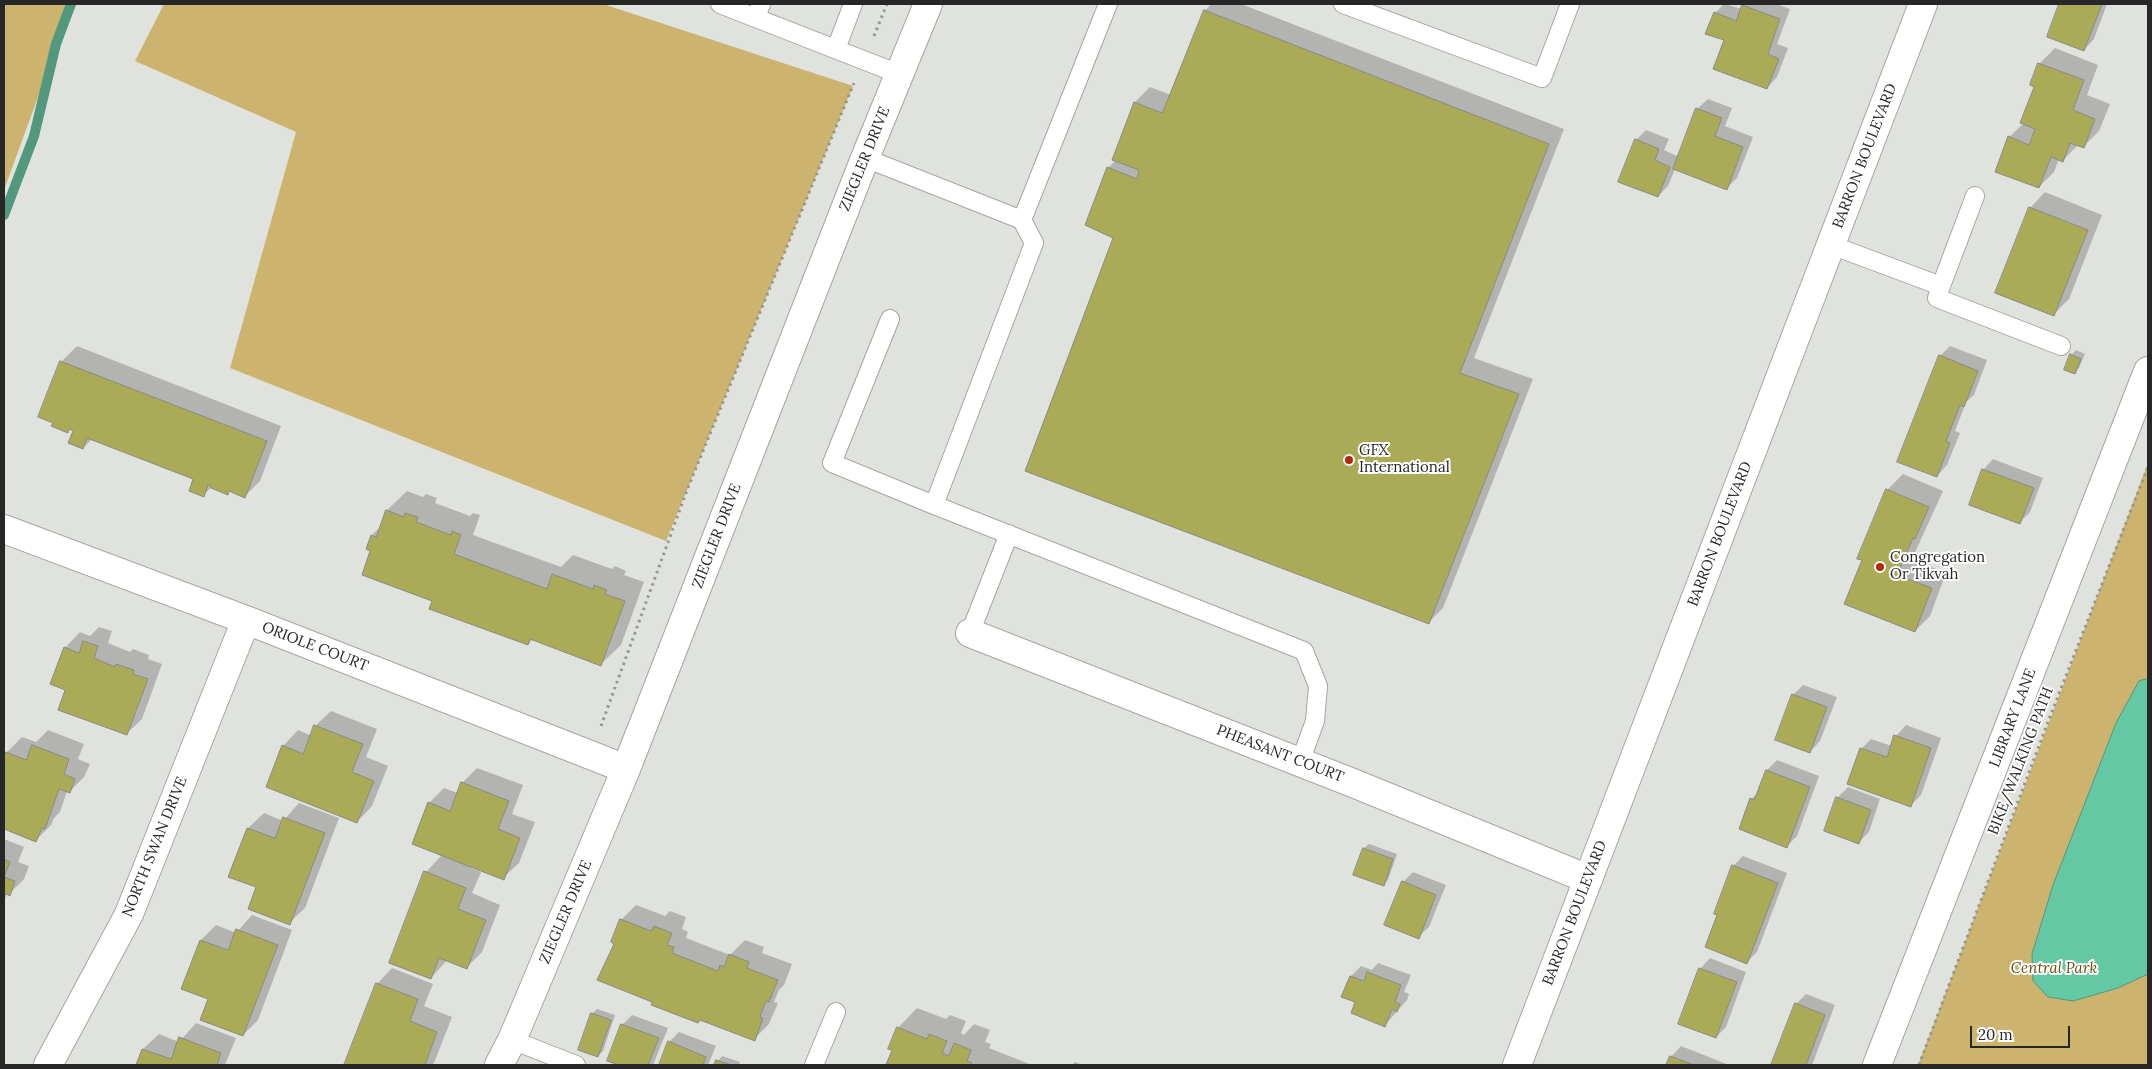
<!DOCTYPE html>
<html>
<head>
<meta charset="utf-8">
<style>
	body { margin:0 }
	#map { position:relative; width:2152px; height:1069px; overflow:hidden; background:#e0e2de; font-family:Lora,serif }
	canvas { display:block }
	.frame { position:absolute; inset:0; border:5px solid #262726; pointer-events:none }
	.scale { position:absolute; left:1970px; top:1026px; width:100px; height:22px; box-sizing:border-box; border:2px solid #262726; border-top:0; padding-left:6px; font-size:15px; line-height:18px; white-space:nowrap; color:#262726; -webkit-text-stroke:4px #fff; paint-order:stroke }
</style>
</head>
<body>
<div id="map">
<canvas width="2152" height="1069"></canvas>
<div class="frame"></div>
<div class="scale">20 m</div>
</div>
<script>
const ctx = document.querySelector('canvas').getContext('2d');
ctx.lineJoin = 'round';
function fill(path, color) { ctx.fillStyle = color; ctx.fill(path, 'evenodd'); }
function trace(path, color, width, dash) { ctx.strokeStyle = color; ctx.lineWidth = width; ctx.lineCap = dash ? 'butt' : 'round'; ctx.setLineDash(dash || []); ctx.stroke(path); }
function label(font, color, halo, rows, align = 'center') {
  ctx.font = font + ' Lora,serif'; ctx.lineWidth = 4; ctx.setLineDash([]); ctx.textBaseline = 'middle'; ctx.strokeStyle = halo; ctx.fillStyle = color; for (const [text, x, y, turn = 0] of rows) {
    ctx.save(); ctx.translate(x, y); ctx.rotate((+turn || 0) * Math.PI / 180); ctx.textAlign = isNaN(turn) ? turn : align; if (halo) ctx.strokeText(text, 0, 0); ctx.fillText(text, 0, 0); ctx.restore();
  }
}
const green = new Path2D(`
	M 4,4 L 72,4 L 4,190 Z
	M 164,4 L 603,4 L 853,86 L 666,541 L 230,368 L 296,132 L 135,61 Z
	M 2148,463 L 2148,1065 L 1918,1065 Z`);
const water = new Path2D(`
	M 2148,679 L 2148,974 L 2118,988 L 2073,1001 L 2048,997 L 2033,981 L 2032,954 L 2053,885 L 2116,723 L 2139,681 Z`);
const shadow = new Path2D(`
	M 1211,4 L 1241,4 L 1564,129 L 1474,358 L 1533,379 L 1443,608 L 1428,623 L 1115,237 L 1108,168 L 1116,160 L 1135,102 L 1150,87 L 1171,95 L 1205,11 Z
	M 1724,4 L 1742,9 L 1745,4 L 1776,4 L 1790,9 L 1777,44 L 1788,48 L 1777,77 L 1767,88 L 1726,40 L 1715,13 Z
	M 2060,4 L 2107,4 L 2094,39 L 2084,50 L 2048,36 Z
	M 2055,48 L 2098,65 L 2087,95 L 2110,104 L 2099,131 L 2084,146 L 2079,144 L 2063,160 L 2059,159 L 2054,172 L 2039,187 L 2009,137 L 2024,123 L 2036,86 L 2032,84 L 2040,63 Z
	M 1708,99 L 1732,108 L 1725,126 L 1753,137 L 1737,178 L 1727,188 L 1675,169 L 1668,186 L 1658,196 L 1636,140 L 1646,130 L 1669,139 L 1664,150 L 1679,157 L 1697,109 Z
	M 2045,192 L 2102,215 L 2069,299 L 2054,314 L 2030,208 Z
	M 77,346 L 281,426 L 260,481 L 245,496 L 230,490 L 228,493 L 212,487 L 203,495 L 195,479 L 92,439 L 83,448 L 74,430 L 70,429 L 68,431 L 54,422 L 40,416 L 61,362 Z
	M 1950,346 L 1987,360 L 1974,395 L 1966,402 L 1955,431 L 1960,433 L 1947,465 L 1937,476 L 1940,356 Z
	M 2076,350 L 2085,354 L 2079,368 L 2074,373 L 2071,355 Z
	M 1993,459 L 2043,478 L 2030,512 L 2020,522 L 1983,470 Z
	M 1903,474 L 1943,491 L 1912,559 L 1946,573 L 1930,616 L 1915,631 L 1863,560 L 1859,558 L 1888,489 Z
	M 407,491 L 423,497 L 426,494 L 437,498 L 435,503 L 470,516 L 473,513 L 480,515 L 473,535 L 561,567 L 573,555 L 612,569 L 615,566 L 626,571 L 624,575 L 644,582 L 621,645 L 601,664 L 533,639 L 528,644 L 434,600 L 367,549 L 372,535 L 381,526 L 387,510 Z
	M 99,627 L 112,631 L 108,643 L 130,652 L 133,649 L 149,655 L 148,659 L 162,664 L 142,719 L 126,734 L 66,689 L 65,648 L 80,632 L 90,636 Z
	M 1803,685 L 1837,697 L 1820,741 L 1810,752 L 1793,695 Z
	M 331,711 L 377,729 L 366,757 L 388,766 L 372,806 L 357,822 L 283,746 L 298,730 L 312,736 L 315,726 Z
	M 1906,725 L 1941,738 L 1921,795 L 1910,806 L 1861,749 L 1871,739 L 1892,746 L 1896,736 Z
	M 48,730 L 84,744 L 78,759 L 90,764 L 84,777 L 69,792 L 67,791 L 60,812 L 54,818 L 51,825 L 36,840 L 4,828 L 4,760 L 7,752 L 22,737 L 36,742 Z
	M 1777,760 L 1819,776 L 1797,836 L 1787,846 L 1751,799 L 1759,792 L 1767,770 Z
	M 477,768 L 523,785 L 512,814 L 535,822 L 519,863 L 503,878 L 471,866 L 471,868 L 481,872 L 472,893 L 500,905 L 482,952 L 467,967 L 447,960 L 431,978 L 390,962 L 426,872 L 442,855 L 429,803 L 444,788 L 458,793 L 462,783 Z
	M 1848,787 L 1880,799 L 1869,832 L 1859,842 L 1837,798 Z
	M 299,803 L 339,818 L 305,908 L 289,923 L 257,887 L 230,876 L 248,828 L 264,813 L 283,821 Z
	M 4,839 L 24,847 L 18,862 L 29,866 L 24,879 L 9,894 L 7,893 L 4,902 Z
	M 1369,844 L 1397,854 L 1388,880 L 1383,885 L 1364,848 Z
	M 1743,856 L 1787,873 L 1757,952 L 1747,962 L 1718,914 L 1733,866 Z
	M 1413,872 L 1446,885 L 1429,927 L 1418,937 L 1403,882 Z
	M 636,905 L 665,916 L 670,911 L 686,917 L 682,929 L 688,932 L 686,938 L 730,955 L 745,940 L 764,947 L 762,953 L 792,964 L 784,985 L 779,990 L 774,1002 L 778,1003 L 769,1024 L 754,1039 L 654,1001 L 616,943 L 621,920 Z
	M 252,915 L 292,930 L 258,1020 L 243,1035 L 210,998 L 183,988 L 201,940 L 216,925 L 236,933 Z
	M 1710,958 L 1746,972 L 1726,1027 L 1716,1037 L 1700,969 Z
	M 1378,963 L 1411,975 L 1404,992 L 1409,994 L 1407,1000 L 1385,1025 L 1356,1002 L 1351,976 L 1361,966 L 1372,970 Z
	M 392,968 L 433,984 L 424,1006 L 452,1017 L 434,1063 L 432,1065 L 346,1065 L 377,984 Z
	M 1806,994 L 1835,1005 L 1812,1065 L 1772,1065 L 1796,1004 Z
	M 917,1008 L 946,1019 L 950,1015 L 966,1021 L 961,1033 L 964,1035 L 974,1024 L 990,1030 L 985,1042 L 991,1044 L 989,1048 L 1032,1065 L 884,1065 L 889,1061 L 893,1050 L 898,1028 Z
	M 597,1009 L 615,1015 L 603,1051 L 598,1056 L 592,1014 Z
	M 632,1015 L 668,1028 L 653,1065 L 622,1065 L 609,1060 L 622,1025 Z
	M 196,1023 L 236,1038 L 225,1065 L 137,1065 L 143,1049 L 159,1034 L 179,1042 Z
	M 679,1032 L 716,1046 L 708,1065 L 660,1065 L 669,1042 Z
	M 1681,1046 L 1729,1065 L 1668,1065 L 1671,1057 Z
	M 722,1056 L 740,1062 L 739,1065 L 715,1065 Z
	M 1075,1062 L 1082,1065 L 1072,1065 Z`);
const stream = new Path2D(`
	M 4,215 L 34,136 L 56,44 L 71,4`);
const building = new Path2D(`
	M 2059,4 L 2102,4 L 2084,51 L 2047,37 Z
	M 1742,5 L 1780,19 L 1768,54 L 1779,59 L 1767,89 L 1713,69 L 1724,40 L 1705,34 L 1714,12 L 1736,21 Z
	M 1204,10 L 1549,144 L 1460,373 L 1519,394 L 1429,624 L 1025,471 L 1113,238 L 1085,225 L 1107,167 L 1137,179 L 1139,170 L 1112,160 L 1134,102 L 1162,113 Z
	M 2038,63 L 2084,80 L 2073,110 L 2095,119 L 2084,148 L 2070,143 L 2063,162 L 2051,157 L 2039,188 L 1995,172 L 2008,136 L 2029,145 L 2035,129 L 2020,123 L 2034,87 L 2030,85 Z
	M 1696,108 L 1722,118 L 1715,136 L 1743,147 L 1727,190 L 1673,169 Z
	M 1635,139 L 1659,149 L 1655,160 L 1670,167 L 1658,197 L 1618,182 Z
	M 2029,207 L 2088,230 L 2054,316 L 1995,293 Z
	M 2070,354 L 2081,359 L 2075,374 L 2064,370 Z
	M 1939,355 L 1978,371 L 1964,407 L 1960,405 L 1946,441 L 1950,443 L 1937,477 L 1897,462 Z
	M 60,361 L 267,441 L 245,498 L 229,491 L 228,495 L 211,488 L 211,486 L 208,485 L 204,497 L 189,491 L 193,479 L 87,438 L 83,449 L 68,443 L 73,431 L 69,429 L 68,433 L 51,426 L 53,423 L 38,417 Z
	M 1982,469 L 2034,488 L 2020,524 L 1969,505 Z
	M 1886,489 L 1929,507 L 1915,539 L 1913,538 L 1897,575 L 1932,588 L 1915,632 L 1844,604 L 1862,560 L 1857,559 Z
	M 386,510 L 404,517 L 405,513 L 418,517 L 416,522 L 451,535 L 452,531 L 461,535 L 454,554 L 547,589 L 552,574 L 593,589 L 594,585 L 607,590 L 605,594 L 625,601 L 601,666 L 530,639 L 528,645 L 429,609 L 432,601 L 362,575 L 370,551 L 366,549 L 371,535 L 376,537 Z
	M 83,641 L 98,646 L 94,658 L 115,667 L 116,664 L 134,670 L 133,674 L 148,679 L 127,735 L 58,710 L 65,690 L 50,684 L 64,647 L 79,653 Z
	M 1792,694 L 1827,707 L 1810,753 L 1775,740 Z
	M 314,725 L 363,744 L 352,772 L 374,781 L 357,823 L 266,787 L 282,745 L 303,754 Z
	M 1894,735 L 1931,748 L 1911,807 L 1847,784 L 1860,748 L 1887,757 Z
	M 32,745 L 69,759 L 64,774 L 75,779 L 70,793 L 59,789 L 45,829 L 42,828 L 36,842 L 4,829 L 4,757 L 6,752 L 26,760 Z
	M 1766,770 L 1810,787 L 1787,848 L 1739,829 L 1750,798 L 1754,800 Z
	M 461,782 L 509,801 L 498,829 L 520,838 L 504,880 L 412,844 L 428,802 L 450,811 Z
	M 1836,797 L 1871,810 L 1859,844 L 1824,831 Z
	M 283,817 L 325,833 L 290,925 L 248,909 L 256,887 L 228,877 L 247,828 L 275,838 Z
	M 1363,848 L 1393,859 L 1384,886 L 1353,875 Z
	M 4,859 L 10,862 L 4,877 L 15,881 L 10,896 L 4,893 Z
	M 1732,865 L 1778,883 L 1747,964 L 1705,947 L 1717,915 L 1714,914 Z
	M 424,871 L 466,888 L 458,909 L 486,920 L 467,969 L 439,958 L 431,979 L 389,963 Z
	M 1402,881 L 1436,895 L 1419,939 L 1384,925 Z
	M 620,919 L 651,931 L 654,926 L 672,933 L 667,945 L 674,947 L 672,953 L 718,971 L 720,965 L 724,967 L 729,954 L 749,962 L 747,968 L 778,980 L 769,1002 L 766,1001 L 760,1017 L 763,1018 L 755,1041 L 700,1020 L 698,1023 L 651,1005 L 652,1002 L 597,980 L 614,944 L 611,942 Z
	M 236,929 L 278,945 L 243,1036 L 200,1020 L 208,999 L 181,989 L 200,940 L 228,950 Z
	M 1699,968 L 1737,982 L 1716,1038 L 1678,1024 Z
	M 1367,972 L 1401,985 L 1395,1002 L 1400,1004 L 1397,1012 L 1392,1009 L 1385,1027 L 1351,1013 L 1355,1002 L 1341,997 L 1350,976 L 1364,981 Z
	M 376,983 L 418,999 L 410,1021 L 437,1032 L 425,1065 L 344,1065 Z
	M 1795,1003 L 1825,1015 L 1806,1065 L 1771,1065 Z
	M 591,1013 L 611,1020 L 598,1057 L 578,1050 Z
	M 621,1024 L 659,1038 L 648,1065 L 619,1065 L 607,1061 Z
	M 897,1027 L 927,1039 L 929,1034 L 947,1041 L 942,1053 L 949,1056 L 954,1043 L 971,1050 L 967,1061 L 972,1063 L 971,1065 L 886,1065 L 892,1050 L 888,1049 Z
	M 179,1037 L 221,1053 L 217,1065 L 136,1065 L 142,1049 L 171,1059 Z
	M 668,1041 L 706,1057 L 703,1065 L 659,1065 Z
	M 1670,1056 L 1694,1065 L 1666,1065 Z
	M 716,1060 L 731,1065 L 714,1065 Z`);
const path = new Path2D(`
	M 874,36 L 887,4
	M 601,726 L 687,490 L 854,83
	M 1919,1065 L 2051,714 L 2148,467`);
const service = new Path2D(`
	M 720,4 L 899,74
	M 1343,4 L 1542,78 L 1570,4
	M 756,18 L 761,4
	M 836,49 L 853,4
	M 865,158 L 1022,220 L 1108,4
	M 1022,220 L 1034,243 L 934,505 L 1304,651 L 1318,686 L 1315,721 L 1300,762
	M 1831,245 L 1941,286 L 1937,298 L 2061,346
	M 1941,286 L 1975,196
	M 890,319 L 832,463 L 934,505
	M 970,633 L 1009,534
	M 512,1040 L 576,1065
	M 814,1065 L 836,1012`);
const minor = new Path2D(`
	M 4,529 L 246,620 L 626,769
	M 970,633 L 1353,783 L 1588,879
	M 48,1065 L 129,914 L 246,620
	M 499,1065 L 512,1040 L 626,769 L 865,158 L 928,4
	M 1877,1065 L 2148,371`);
const primary = new Path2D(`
	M 1517,1065 L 1923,4`);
const markers = [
	[1349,460,5,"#b4270c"],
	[1880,567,5,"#b4270c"]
];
const streetNames = [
	["BARRON BOULEVARD",1865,156,-69],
	["ZIEGLER DRIVE",865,159,-68],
	["BARRON BOULEVARD",1720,534,-69],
	["ZIEGLER DRIVE",717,536,-69],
	["ORIOLE COURT",315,647,21],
	["LIBRARY LANE",2013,718,-69],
	["PHEASANT COURT",1280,754,21],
	["BIKE/WALKING PATH",2021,761,-69],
	["NORTH SWAN DRIVE",155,847,-68],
	["ZIEGLER DRIVE",566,912,-67],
	["BARRON BOULEVARD",1575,913,-69]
];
const poiNames = [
	["GFX",1359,451],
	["International",1359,468],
	["Congregation",1890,558],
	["Or Tikvah",1890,575]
];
const parkNames = [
	["Central Park",2054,969]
];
fill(green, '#ccb46e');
fill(water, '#65c8a5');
trace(water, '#52987f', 1);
fill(shadow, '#0003');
trace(stream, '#52987f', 10);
fill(building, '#a9ab57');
trace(building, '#898a85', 1);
trace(service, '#a4a6a2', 20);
trace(minor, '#a4a6a2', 30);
trace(primary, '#a4a6a2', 30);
trace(path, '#949693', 3, [2.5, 4]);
trace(service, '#fff', 18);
trace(minor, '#fff', 28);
trace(primary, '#fff', 28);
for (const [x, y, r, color] of markers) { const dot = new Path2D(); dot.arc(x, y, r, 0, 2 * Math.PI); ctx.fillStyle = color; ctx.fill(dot); trace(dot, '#fff', 2); }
label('15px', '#262726', '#fff', streetNames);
label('15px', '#262726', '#fff', poiNames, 'left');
label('italic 15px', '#665213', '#fff', parkNames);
</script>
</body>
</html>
